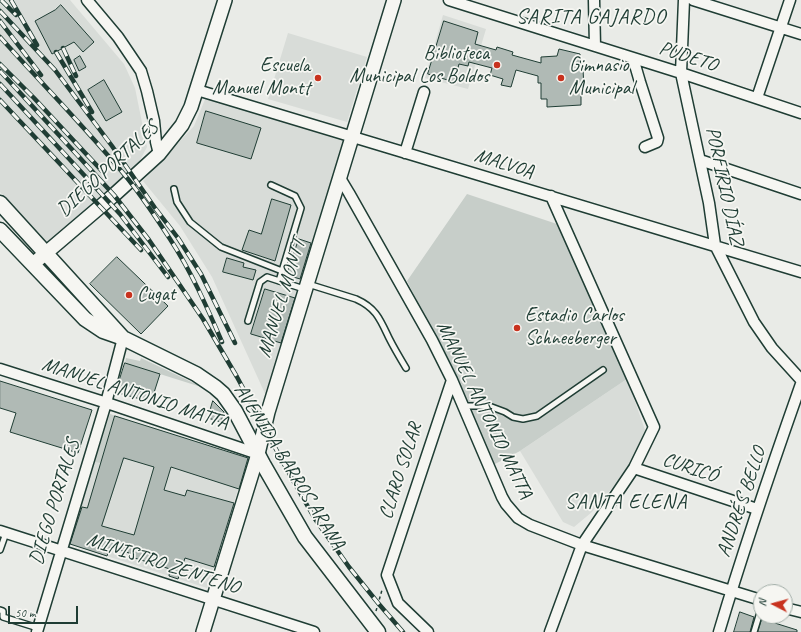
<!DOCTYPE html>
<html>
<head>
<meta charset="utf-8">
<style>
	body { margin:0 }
	#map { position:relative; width:801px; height:632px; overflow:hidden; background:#e9ebe7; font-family:Caveat,sans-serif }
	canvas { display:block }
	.north { position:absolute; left:753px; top:584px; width:40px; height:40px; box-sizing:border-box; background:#f6f6f2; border:1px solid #a0aca6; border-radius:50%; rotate:276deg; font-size:11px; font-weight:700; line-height:16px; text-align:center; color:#1f3d34 }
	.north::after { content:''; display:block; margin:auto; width:14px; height:18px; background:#c8321e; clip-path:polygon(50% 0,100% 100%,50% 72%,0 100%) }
	.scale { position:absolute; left:8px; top:606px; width:70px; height:18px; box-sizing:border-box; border:2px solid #1f3d34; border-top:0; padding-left:5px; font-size:12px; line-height:14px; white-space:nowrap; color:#1f3d34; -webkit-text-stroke:3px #f6f6f2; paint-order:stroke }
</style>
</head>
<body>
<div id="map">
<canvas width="801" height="632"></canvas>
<div class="north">N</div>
<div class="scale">50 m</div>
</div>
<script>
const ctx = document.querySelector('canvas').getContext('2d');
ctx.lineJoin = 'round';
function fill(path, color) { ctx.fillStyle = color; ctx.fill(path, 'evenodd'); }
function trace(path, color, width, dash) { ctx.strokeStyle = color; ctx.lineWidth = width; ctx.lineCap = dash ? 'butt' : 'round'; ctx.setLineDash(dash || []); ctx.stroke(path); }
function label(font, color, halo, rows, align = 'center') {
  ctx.font = font + ' Caveat,sans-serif'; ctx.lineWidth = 3.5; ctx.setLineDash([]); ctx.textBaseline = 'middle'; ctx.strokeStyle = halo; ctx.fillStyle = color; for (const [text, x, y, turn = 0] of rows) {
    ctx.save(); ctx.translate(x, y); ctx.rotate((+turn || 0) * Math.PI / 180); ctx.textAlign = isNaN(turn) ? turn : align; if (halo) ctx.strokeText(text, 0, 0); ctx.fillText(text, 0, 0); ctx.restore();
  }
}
const built = new Path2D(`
	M 0,0 L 70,0 L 124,64 L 135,88 L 147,147 L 138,164 L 46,244 L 0,192 Z
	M 443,15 L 486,29 L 468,89 L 425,78 Z
	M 288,33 L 367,57 L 347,122 L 268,99 Z
	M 206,97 L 346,142 L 267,398 L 212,277 L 180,226 L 143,181 L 194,126 Z
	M 627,379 L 645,430 L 628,469 L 592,512 L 574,527 L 563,522 L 520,451 Z
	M 110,414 L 248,458 L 207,588 L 69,544 Z`);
const green = new Path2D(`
	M 467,194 L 557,224 L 627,379 L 520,451 L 493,465 L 454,374 L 407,281 Z
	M 126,358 L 140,361 L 141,358 L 198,385 L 198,386 L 125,363 Z
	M 110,414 L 115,416 L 101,463 L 95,462 Z`);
const building = new Path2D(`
	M 61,5 L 94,42 L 83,52 L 74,42 L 52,54 L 35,21 L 55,10 Z
	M 444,21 L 478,32 L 475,44 L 496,50 L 497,47 L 513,52 L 512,55 L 541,63 L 541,57 L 557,56 L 559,49 L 580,54 L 581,69 L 583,69 L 584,88 L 581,88 L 581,105 L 547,107 L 547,99 L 541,99 L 541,83 L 538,83 L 538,76 L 516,70 L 511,87 L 501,85 L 503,79 L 490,75 L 492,68 L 469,62 L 468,66 L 459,64 L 454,82 L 428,74 Z
	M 80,56 L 86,67 L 79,71 L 74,60 Z
	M 104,80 L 122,112 L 106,121 L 88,90 Z
	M 206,111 L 261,128 L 251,159 L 197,143 Z
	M 272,199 L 291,205 L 275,261 L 242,250 L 249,230 L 261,234 Z
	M 299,239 L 311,243 L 300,279 L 287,275 Z
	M 117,257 L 168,306 L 141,334 L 90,284 Z
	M 227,258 L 244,263 L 243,267 L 256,270 L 253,280 L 223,272 Z
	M 265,289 L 295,298 L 281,343 L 251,334 Z
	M 125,363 L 160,374 L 151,402 L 119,393 L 117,388 Z
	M 0,381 L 92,410 L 78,453 L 10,432 L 16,413 L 0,408 Z
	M 213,401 L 224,412 L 221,422 L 208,418 Z
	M 115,416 L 248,458 L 239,489 L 171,467 L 164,490 L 185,496 L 187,490 L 234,503 L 214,567 L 185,558 L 178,579 L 169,576 L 170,569 L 128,556 L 129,553 L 110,547 L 107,556 L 70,544 L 82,507 L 87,508 ZM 124,458 L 154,467 L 134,535 L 102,526 Z
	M 740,612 L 754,617 L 750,632 L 734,632 Z
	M 762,619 L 797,630 L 797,632 L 758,632 Z`);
const path = new Path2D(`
	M 376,611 L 382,590`);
const service = new Path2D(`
	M 271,185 L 295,196 L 301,208 L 279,281
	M 174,189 L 177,202 L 190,222 L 221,247 L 282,271
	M 308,284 L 356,299 C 376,308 380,319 389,338 C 394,348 400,358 406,368
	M 248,321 L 260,282 L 267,277 L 304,289
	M 464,406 L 489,406 L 505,412 L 513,417 L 523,419 L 537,416 L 603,370
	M 0,550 L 6,533
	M 0,610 L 3,611 L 3,617 L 38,628
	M 754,632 L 761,609`);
const minor = new Path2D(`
	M 87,0 L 118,37 L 141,71 L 147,91 L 154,121 L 156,142 L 159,154
	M 449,0 L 681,73 L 801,113
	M 594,0 L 595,46
	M 684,0 L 681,73 L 709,203 L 715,245 L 754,322 L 772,348 L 801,380
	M 693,0 L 801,34
	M 633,58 L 640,82 L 658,138 L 657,142 L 645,147
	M 197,90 L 801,272
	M 757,98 L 790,0
	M 405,153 L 424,92
	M 700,160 L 801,194
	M 340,178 L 349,193 L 432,340 L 452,380 L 502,497 L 506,504 L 518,518 L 530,525 L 582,545 L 761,600
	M 0,369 L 110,404 L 258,454
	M 634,468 L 757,509
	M 0,531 L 314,632
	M 785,608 L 801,612
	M 37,632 L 106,403 L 123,338
	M 428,632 L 398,603 L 387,575 L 452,380
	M 550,632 L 582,545 L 634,468 L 654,427 L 551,196
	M 719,632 C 744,548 772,466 801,384`);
const tertiary = new Path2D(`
	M 33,264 L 114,195 L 159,154 L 182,125 L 191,107 L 225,0
	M 203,632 L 258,454 L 268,412 L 394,0`);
const secondary = new Path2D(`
	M 0,203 L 122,337
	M 0,230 L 85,319 L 103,331 L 123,338 L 196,374 L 215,387 L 223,394 L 235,411 L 263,464 L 305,537 L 378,632`);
const rail = new Path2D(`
	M 1,0 L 16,15
	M 11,0 L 37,45
	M 0,11 L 55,70 L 112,146 L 155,208 L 178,238 L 201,274 L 235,343
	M 0,21 L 41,75
	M 0,37 C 42,84 88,130 128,179 C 143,198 157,219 170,239 C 191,271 207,307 222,342
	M 63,48 L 76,76
	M 56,52 L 92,112
	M 0,64 L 34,98 L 102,171
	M 0,71 L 114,195 L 149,240 L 203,319 L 237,377 L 291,477 L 315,519 L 349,567 L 378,603 L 403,632
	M 0,84 L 120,214 L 168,277
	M 0,100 L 141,250`);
const markers = [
	[497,65,4,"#c8321e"],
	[318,78,4,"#c8321e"],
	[561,78,4,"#c8321e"],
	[129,295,4,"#c8321e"],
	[517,328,4,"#c8321e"]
];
const poiNames = [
	["Biblioteca",489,54,"right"],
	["Municipal Los Boldos",489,77,"right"],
	["Escuela",310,66,"right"],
	["Manuel Montt",310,89,"right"],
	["Gimnasio",569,66],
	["Municipal",569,89],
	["Cugat",137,295],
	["Estadio Carlos",525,316],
	["Schneeberger",525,339]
];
const streetNames = [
	["PUDETO",688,57,18],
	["MALVOA",504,164,17],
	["DIEGO PORTALES",108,169,-43],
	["PORFIRIO DÍAZ",724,186,78],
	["MANUEL MONTT",282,298,-73],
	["MANUEL ANTONIO MATTA",135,394,18],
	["MANUEL ANTONIO MATTA",484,410,64],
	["AVENIDA BARROS ARANA",289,467,58],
	["CURICÓ",690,468,18],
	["CLARO SOLAR",401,471,-72],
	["DIEGO PORTALES",55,502,-73],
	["ANDRÉS BELLO",742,502,-71],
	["MINISTRO ZENTENO",163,564,18]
];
const neighbourhoodNames = [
	["SARITA GAJARDO",591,17],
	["SANTA ELENA",626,502]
];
fill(built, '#d8dcd8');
fill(green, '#c7cec9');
fill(building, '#b0bab5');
trace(building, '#1f3d34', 1);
trace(service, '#1f3d34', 8);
trace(minor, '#1f3d34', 13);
trace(tertiary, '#1f3d34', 16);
trace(secondary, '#1f3d34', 17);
trace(path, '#1f3d34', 1.5, [3, 3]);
trace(service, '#f6f6f2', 5);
trace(minor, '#f6f6f2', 10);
trace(tertiary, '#f6f6f2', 13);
trace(secondary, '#f6f6f2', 14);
trace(rail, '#1f3d34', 4.5);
trace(rail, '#f6f6f2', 3, [9]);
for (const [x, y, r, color] of markers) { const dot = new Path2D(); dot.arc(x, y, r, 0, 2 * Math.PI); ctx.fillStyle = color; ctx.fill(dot); trace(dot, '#f6f6f2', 1.5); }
label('20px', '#1f3d34', '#f6f6f2', poiNames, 'left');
label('20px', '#1f3d34', '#f6f6f2', streetNames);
ctx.letterSpacing = '1px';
label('21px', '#1f3d34', '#f6f6f2', neighbourhoodNames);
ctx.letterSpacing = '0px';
</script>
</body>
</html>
